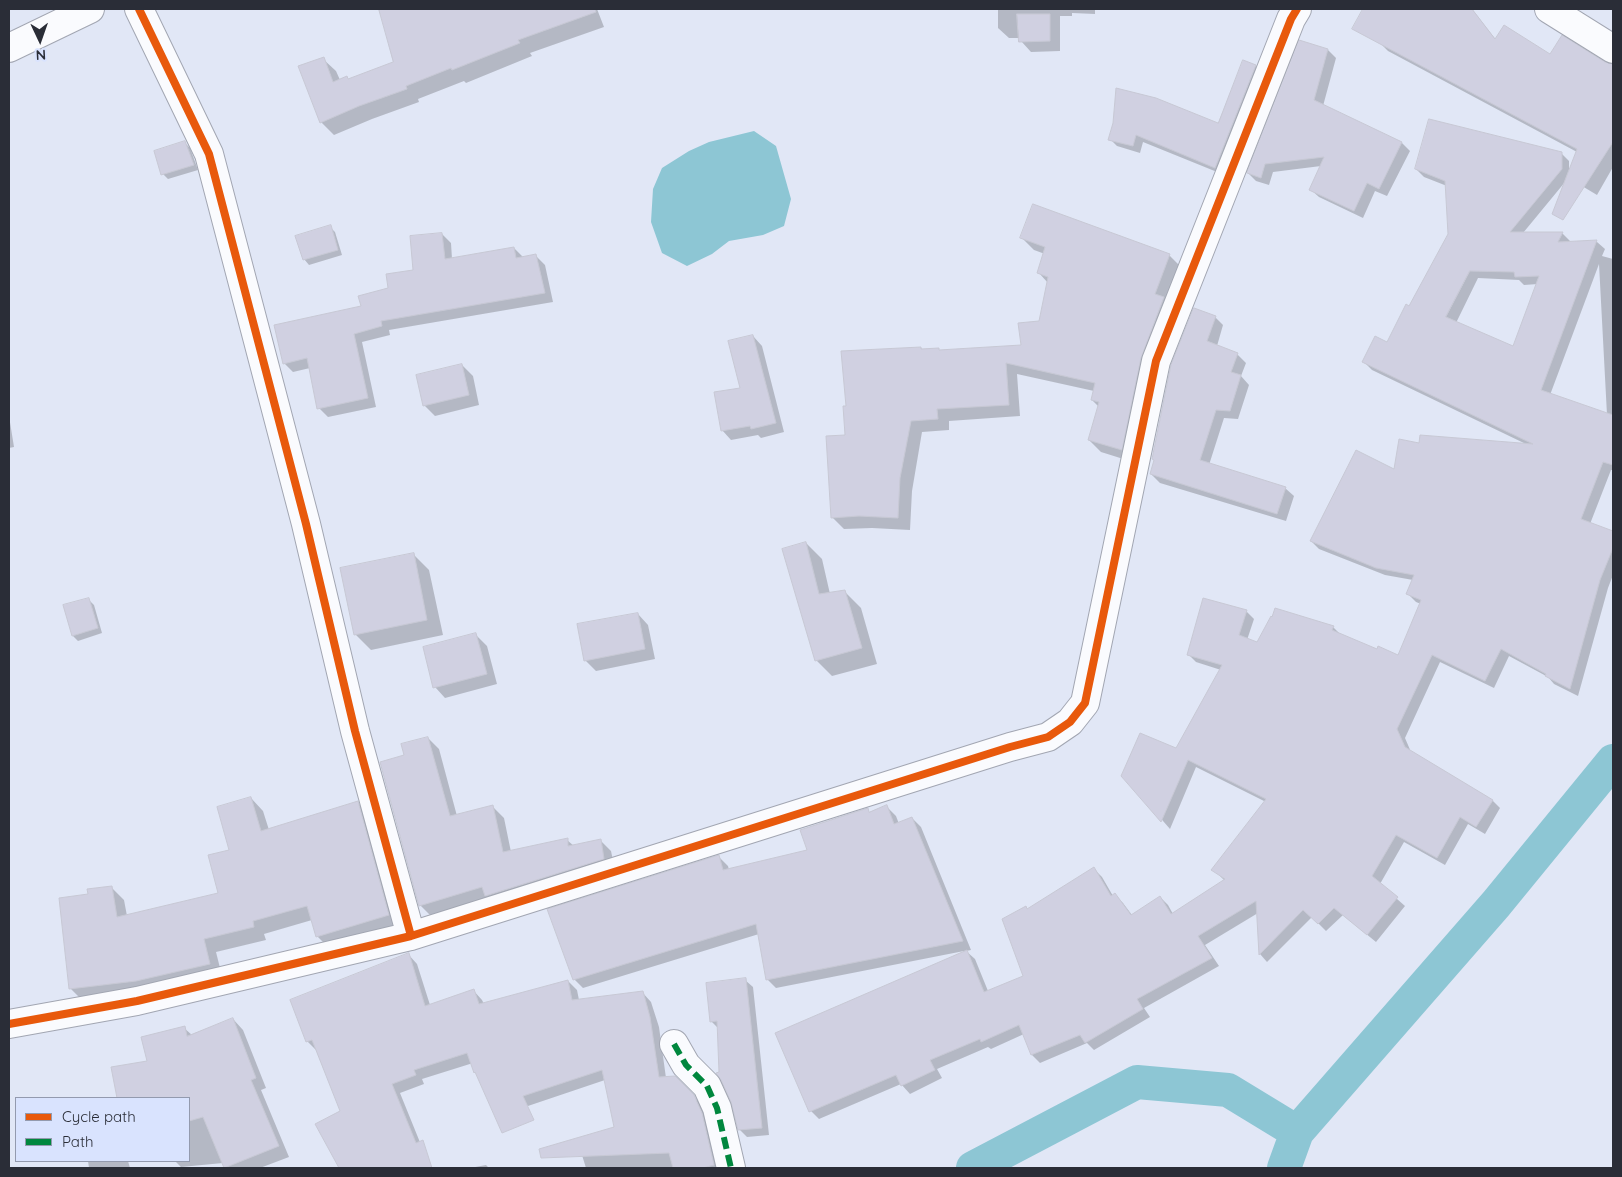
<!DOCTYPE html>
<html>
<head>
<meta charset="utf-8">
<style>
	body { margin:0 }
	#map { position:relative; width:1622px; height:1177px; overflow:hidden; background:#e1e7f6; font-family:Quicksand,sans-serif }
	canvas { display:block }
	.frame { position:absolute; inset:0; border:10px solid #2a2d37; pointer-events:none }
	.legend { position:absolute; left:15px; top:1097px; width:175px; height:65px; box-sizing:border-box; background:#d9e3fe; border:1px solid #939aae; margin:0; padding:6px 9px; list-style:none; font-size:15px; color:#2a2d37 }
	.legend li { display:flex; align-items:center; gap:10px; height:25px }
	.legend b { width:25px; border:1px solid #939aae }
	.north { position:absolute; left:15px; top:15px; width:50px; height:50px; -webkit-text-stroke:4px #d9e3fe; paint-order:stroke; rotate:177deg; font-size:14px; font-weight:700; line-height:20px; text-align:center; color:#2a2d37 }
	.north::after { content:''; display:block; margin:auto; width:18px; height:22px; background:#2a2d37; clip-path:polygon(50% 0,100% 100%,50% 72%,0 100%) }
</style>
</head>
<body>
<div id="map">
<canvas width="1622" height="1177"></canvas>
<div class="frame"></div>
<ul class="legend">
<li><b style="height:6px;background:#e8590c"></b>Cycle path</li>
<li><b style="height:6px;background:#00873e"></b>Path</li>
</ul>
<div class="north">N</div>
</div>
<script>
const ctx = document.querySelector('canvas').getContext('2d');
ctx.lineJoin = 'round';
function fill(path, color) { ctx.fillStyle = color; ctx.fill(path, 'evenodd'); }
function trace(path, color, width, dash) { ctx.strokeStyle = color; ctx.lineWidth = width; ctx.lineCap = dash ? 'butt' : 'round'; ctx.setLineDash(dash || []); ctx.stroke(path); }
const water = new Path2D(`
	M 754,131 L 776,146 L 791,199 L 784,226 L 763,235 L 729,241 L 712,254 L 687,266 L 662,253 L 651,222 L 653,189 L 662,168 L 689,151 L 709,142 Z`);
const shadow = new Path2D(`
	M 379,9 L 597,9 L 604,27 L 530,53 L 532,56 L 466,83 L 464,81 L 418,99 L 419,102 L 372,119 L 334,135 L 321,122 L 323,59 L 336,71 L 340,80 L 349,80 L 395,63 Z
	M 998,9 L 1095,9 L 1095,14 L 1072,13 L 1072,16 L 1060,16 L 1060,51 L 1031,52 L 1021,41 L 1020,38 L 1009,38 L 998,28 Z
	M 1424,9 L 1472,9 L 1496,40 L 1550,56 L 1613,66 L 1613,167 L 1597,195 L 1577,183 L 1570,176 L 1523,233 L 1562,233 L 1570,241 L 1569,242 L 1597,242 L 1605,249 L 1602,256 L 1613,259 L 1613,470 L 1611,470 L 1590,524 L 1613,533 L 1613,575 L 1608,588 L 1578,696 L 1554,684 L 1548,677 L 1509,656 L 1494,688 L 1440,662 L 1405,738 L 1411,752 L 1492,800 L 1500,808 L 1485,834 L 1468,824 L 1445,865 L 1404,842 L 1380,884 L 1405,906 L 1376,942 L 1343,915 L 1326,931 L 1312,917 L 1267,962 L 1260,954 L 1258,913 L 1205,945 L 1219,966 L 1144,1008 L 1150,1017 L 1094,1050 L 1087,1043 L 1040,1063 L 1032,1055 L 1024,1034 L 991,1049 L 988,1047 L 937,1069 L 942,1078 L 910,1094 L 901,1084 L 819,1119 L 811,1111 L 964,951 L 776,988 L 767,979 L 759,934 L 583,988 L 574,979 L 719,857 L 728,866 L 729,870 L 808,851 L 867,810 L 870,813 L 887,807 L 896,816 L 899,824 L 912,818 L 921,827 L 971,950 L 966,951 L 975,959 L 988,991 L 1025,977 L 1028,910 L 1094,869 L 1102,877 L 1113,896 L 1115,895 L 1123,903 L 1132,915 L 1160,897 L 1168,905 L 1173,914 L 1225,881 L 1213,869 L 1266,802 L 1196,767 L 1170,829 L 1123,775 L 1177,750 L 1221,670 L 1196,662 L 1188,654 L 1246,611 L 1254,619 L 1247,640 L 1258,644 L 1333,627 L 1341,635 L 1377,650 L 1398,656 L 1421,604 L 1416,602 L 1408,594 L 1413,580 L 1385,575 L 1319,549 L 1311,541 L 1395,471 L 1420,444 L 1528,445 L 1372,370 L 1364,362 L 1388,343 L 1410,308 L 1449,234 L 1447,186 L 1424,177 L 1416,169 L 1561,153 L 1569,161 L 1569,172 L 1577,152 L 1388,51 L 1380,43 ZM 1599,264 L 1607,415 L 1550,395 ZM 1478,278 L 1519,280 L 1524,285 L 1538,284 L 1513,348 L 1456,323 Z
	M 1300,42 L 1328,50 L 1336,58 L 1323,106 L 1402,143 L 1410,151 L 1387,196 L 1375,191 L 1363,218 L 1319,197 L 1310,189 L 1321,166 L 1273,172 L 1269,185 L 1256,181 L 1248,173 Z
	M 1255,66 L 1262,73 L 1222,174 L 1143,142 L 1140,153 L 1117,146 L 1110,139 L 1115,123 L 1218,125 Z
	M 184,142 L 190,148 L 198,170 L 168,179 L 163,174 Z
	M 330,227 L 335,232 L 342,255 L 309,265 L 304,259 Z
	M 442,234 L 451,243 L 452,259 L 514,248 L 523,257 L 536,256 L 545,265 L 553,302 L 389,330 L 390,335 L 362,342 L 376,407 L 328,417 L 319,408 L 310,368 L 293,372 L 284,363 L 414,271 Z
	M 1022,238 L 1169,255 L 1181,267 L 1133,462 L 1101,452 L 1089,440 L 1099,407 L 1092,400 L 1094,391 L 1017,374 L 1020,416 L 949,421 L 949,430 L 922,432 L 912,491 L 910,530 L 872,528 L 844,529 L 832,517 L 846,437 L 847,407 L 921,348 L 923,350 L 938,349 L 940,351 L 1022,346 L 1040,322 L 1048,283 L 1039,273 L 1045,254 L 1034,250 Z
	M 1215,317 L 1223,325 L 1217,346 L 1237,354 L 1246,363 L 1241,376 L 1249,385 L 1238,419 L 1224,418 L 1209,465 L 1285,488 L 1294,496 L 1286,521 L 1160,483 L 1151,474 Z
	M 753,336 L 762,346 L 784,432 L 761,438 L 758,435 L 731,440 L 722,430 L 742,389 Z
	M 462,365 L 473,376 L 479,405 L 435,416 L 424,405 Z
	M 9,416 L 14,447 L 9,448 Z
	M 806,543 L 822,559 L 830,594 L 845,592 L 861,608 L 877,664 L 832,676 L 816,660 Z
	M 413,554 L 429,570 L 443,635 L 371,650 L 355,634 Z
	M 89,600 L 94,605 L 102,633 L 78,641 L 73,636 Z
	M 638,614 L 648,625 L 655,659 L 596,671 L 585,660 Z
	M 476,635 L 487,646 L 497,684 L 445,698 L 435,687 Z
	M 428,738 L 439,749 L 457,816 L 493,807 L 504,818 L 511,852 L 567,840 L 574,846 L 600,840 L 611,851 L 615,870 L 431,916 L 420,905 L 405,756 Z
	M 251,798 L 263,811 L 269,830 L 358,803 L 370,816 L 401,927 L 330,949 L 317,936 L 312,920 L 264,934 L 266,940 L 216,952 L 222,976 L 83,1001 L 71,989 L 89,895 L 111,887 L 124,900 L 127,916 L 220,894 L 231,850 Z
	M 408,954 L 417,964 L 430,1005 L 473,990 L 482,1000 L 484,1004 L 568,981 L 577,990 L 579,1000 L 642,992 L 651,1002 L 659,1027 L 666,1078 L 674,1077 L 703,1106 L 721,1168 L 586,1168 L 577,1139 L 615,1127 L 605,1080 L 522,1108 L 489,1058 L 422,1079 L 424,1084 L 400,1093 L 430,1167 L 398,1168 L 393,1161 L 380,1168 L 341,1168 L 317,1124 L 341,1111 L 316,1050 L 307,1041 Z
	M 745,980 L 753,987 L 769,1135 L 747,1137 L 739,1129 L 732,1101 L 721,1074 L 718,1028 L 711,1021 Z
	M 233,1019 L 243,1030 L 266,1088 L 261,1090 L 289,1157 L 260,1168 L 225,1168 L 223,1163 L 181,1167 L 175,1161 L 189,1161 L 189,1098 L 119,1098 L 113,1068 L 148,1062 L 184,1028 L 192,1035 Z
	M 88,1161 L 128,1161 L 130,1168 L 89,1168 Z
	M 486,1165 L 489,1168 L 470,1168 Z`);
const canal = new Path2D(`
	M 973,1168 L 1137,1082 L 1228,1090 L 1297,1132
	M 1284,1168 L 1297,1132 L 1496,904 L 1613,761`);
const building = new Path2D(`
	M 379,9 L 595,9 L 596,12 L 518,40 L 520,43 L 452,70 L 451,68 L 406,86 L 407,89 L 359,106 L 320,123 L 298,66 L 324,57 L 333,82 L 347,76 L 348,79 L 393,62 Z
	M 1363,9 L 1472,9 L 1495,39 L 1504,25 L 1550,54 L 1562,35 L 1605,62 L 1613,64 L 1613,142 L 1563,220 L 1552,214 L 1577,149 L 1352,29 Z
	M 1017,14 L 1050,14 L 1050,41 L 1019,42 Z
	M 1299,40 L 1328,49 L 1314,100 L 1402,142 L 1379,189 L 1367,183 L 1354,211 L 1309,190 L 1324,157 L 1265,164 L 1261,178 L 1247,173 Z
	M 1243,60 L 1256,65 L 1215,168 L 1136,135 L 1133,146 L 1108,140 L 1113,123 L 1116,88 L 1156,98 L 1218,123 Z
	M 1429,119 L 1562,152 L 1562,169 L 1510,232 L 1563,232 L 1558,242 L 1597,240 L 1541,390 L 1613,415 L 1613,465 L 1603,462 L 1581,519 L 1613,531 L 1613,548 L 1600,580 L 1570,689 L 1545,676 L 1546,674 L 1501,649 L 1485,681 L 1432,655 L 1397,729 L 1405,747 L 1493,800 L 1476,827 L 1460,817 L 1437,858 L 1396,835 L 1372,876 L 1398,897 L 1367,935 L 1334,908 L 1318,924 L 1303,910 L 1259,955 L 1256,901 L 1198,936 L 1212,958 L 1137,999 L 1143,1009 L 1085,1043 L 1080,1035 L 1031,1055 L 1019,1025 L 981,1042 L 980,1039 L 930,1060 L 935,1070 L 901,1086 L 896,1075 L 809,1112 L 775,1033 L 967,950 L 984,992 L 1023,976 L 1002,919 L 1026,906 L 1027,909 L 1094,867 L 1111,896 L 1115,893 L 1131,915 L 1160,896 L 1171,914 L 1225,879 L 1211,870 L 1266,799 L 1188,760 L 1161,822 L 1121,776 L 1140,733 L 1176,748 L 1222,665 L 1187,655 L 1203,598 L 1247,610 L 1239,635 L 1257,642 L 1271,616 L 1272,617 L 1275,608 L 1334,626 L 1332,630 L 1377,649 L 1378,646 L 1398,655 L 1421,600 L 1406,594 L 1414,575 L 1376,568 L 1310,541 L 1356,450 L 1394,469 L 1399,439 L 1419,443 L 1420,435 L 1533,444 L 1362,362 L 1375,336 L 1387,342 L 1406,304 L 1409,306 L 1448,234 L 1445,181 L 1415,169 ZM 1470,271 L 1514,272 L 1515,277 L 1539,276 L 1513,346 L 1446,317 Z
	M 185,141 L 194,165 L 161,175 L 154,151 Z
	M 1033,204 L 1170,254 L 1155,294 L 1164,297 L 1141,358 L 1122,450 L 1088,440 L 1099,402 L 1091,400 L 1095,383 L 1006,363 L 1009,405 L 937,409 L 938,419 L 911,421 L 900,478 L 898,518 L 859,516 L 831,518 L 826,436 L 845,435 L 843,406 L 846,406 L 841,351 L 921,347 L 921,349 L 939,348 L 939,350 L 1021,345 L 1018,323 L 1039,321 L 1048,277 L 1037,273 L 1045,247 L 1020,238 Z
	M 331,225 L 338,250 L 303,260 L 295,236 Z
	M 442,233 L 445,259 L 514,247 L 516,258 L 536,254 L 545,293 L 381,321 L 382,326 L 354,334 L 368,398 L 317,409 L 307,358 L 283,364 L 274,325 L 361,306 L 358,296 L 388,288 L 386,274 L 413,270 L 410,236 Z
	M 1194,308 L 1216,316 L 1207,341 L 1238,353 L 1231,372 L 1241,375 L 1230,411 L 1216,410 L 1200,460 L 1286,487 L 1277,514 L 1150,474 L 1154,460 L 1152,459 L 1171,365 Z
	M 753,335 L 776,423 L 751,429 L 750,426 L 721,431 L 714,392 L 740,388 L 728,341 Z
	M 462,364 L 469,395 L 423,406 L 416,375 Z
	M 806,542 L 819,594 L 845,590 L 862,648 L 815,661 L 782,549 Z
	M 414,553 L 427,620 L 354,635 L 340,568 Z
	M 89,598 L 98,628 L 72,636 L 63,605 Z
	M 638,613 L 645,649 L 584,661 L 577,624 Z
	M 476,633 L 487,674 L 433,688 L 423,647 Z
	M 428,737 L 450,816 L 493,805 L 503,852 L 568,838 L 568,846 L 601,839 L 604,859 L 485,896 L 482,887 L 419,906 L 380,762 L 404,755 L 401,744 Z
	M 251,797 L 261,831 L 358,801 L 389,915 L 316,937 L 307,906 L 253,921 L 254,927 L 204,939 L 210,964 L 136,981 L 69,989 L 59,898 L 88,894 L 87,889 L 112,886 L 117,917 L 218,893 L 208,855 L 229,850 L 217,807 Z
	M 887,805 L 894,824 L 912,817 L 963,941 L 766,980 L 756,924 L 573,980 L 547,909 L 719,855 L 723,870 L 807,850 L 800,830 L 868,808 L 869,812 Z
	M 409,953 L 425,1006 L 474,989 L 479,1004 L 568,980 L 572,1000 L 643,991 L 650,1017 L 659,1077 L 675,1076 L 694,1095 L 702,1113 L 714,1165 L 703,1168 L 673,1168 L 669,1153 L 541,1158 L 539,1149 L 614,1127 L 602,1070 L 523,1096 L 534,1120 L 502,1133 L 475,1072 L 474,1073 L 467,1053 L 414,1070 L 416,1075 L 392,1084 L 416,1143 L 423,1140 L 432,1168 L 339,1168 L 315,1124 L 340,1111 L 312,1040 L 306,1042 L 290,1000 Z
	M 746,978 L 762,1128 L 738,1130 L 731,1102 L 721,1080 L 716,1073 L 719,1072 L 717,1021 L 710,1022 L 706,983 Z
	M 233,1018 L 256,1078 L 251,1080 L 279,1146 L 224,1168 L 203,1117 L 189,1121 L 189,1098 L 117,1098 L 111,1067 L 147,1061 L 141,1037 L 185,1026 L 187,1036 Z`);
const minor = new Path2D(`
	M 139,9 L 209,154 L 306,524 L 355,731 L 411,936
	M 1549,9 L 1613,49
	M 9,48 L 90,9
	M 9,1024 L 137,1001 L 411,936 L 1010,747 L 1048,737 L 1070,722 L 1085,703 L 1156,361 L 1291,19 L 1297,9
	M 674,1044 L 686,1065 L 707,1086 L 717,1108 L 731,1168`);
const quiet = new Path2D(`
	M 674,1044 L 686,1065 L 707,1086 L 717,1108 L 731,1168`);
const cycleway = new Path2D(`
	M 139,9 L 209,154 L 306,524 L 355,731 L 411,936
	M 9,1024 L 137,1001 L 411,936 L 1010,747 L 1048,737 L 1070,722 L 1085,703 L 1156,361 L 1291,19 L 1297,9`);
fill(water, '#8dc6d4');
fill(shadow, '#0003');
trace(canal, '#8dc6d4', 34);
fill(building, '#d0d0e1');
trace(building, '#c7c8d4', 1);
trace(minor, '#a2a6b2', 30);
trace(minor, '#fafbfe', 28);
trace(quiet, '#00873e', 6, [12, 6]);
trace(cycleway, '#e8590c', 8);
</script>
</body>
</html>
